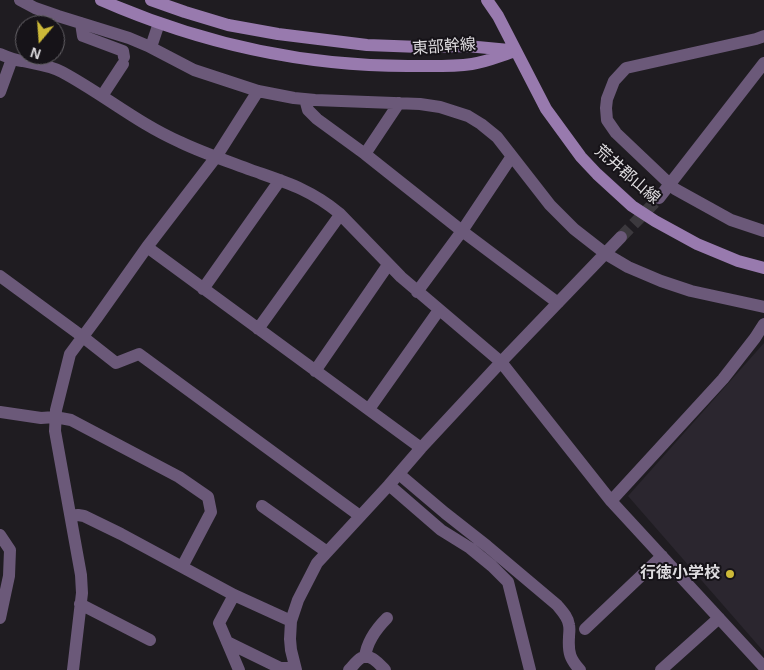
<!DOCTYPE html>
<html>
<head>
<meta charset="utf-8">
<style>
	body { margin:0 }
	#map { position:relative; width:764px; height:670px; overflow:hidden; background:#1f1c21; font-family:Arial,sans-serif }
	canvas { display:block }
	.north { position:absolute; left:15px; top:15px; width:50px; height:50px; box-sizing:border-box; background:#161318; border:1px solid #666368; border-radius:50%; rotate:198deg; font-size:14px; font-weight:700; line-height:20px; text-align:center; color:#dedcdf }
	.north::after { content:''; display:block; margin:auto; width:18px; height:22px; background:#cdb938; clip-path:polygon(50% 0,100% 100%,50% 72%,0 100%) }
</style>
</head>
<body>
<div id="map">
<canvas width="764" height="670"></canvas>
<div class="north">N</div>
</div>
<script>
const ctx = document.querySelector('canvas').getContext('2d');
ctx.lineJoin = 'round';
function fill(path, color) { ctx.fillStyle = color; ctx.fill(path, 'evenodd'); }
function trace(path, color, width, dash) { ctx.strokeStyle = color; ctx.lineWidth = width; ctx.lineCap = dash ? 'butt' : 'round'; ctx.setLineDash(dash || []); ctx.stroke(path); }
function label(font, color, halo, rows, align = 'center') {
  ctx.font = font + ' Arial,"Noto Sans JP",sans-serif'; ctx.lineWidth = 4; ctx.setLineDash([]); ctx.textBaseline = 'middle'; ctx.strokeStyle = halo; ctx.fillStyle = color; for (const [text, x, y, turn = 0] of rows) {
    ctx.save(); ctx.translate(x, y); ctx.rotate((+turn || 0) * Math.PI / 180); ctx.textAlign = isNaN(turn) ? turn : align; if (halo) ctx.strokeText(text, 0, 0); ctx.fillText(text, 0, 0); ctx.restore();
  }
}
const built = new Path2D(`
	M 764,343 L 764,652 L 628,496 Z`);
const streetTunnel = new Path2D(`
	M 621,237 L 659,198`);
const street = new Path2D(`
	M 20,0 L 35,8 L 58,16 L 129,38 L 148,46 L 194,70 L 258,91 L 294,98 L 315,100 L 420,104 L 440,107 L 468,116 L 481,124 L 497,137 L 550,205 L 574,229 L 606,254 L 628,267 L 661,281 L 691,291 L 764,307
	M 81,23 L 83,36 L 123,51 L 124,57
	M 764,36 L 756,39 L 626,68 L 614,81 L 607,99 L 606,108 L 607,120 L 616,133 L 675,189 L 731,220 L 764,231
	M 151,47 L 159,23
	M 0,54 C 7,57 14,60 22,61 C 36,64 49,65 62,72 C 103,94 137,123 180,142 C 203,153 227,161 251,170 C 285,182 310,189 339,213 L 401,277 L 501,362 L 611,501 L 764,667
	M 0,92 L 12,59
	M 102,96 L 123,64
	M 305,99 L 308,110 L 317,119 L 365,154 L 462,231 L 558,303
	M 365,154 L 399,103
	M 659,198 L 764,63
	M 147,247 L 421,448
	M 0,276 L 83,337 L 116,363 L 139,354 L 360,516
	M 203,289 L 280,180
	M 417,292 L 462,231 L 512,156
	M 258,329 L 340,215
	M 315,371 L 388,265
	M 369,409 L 439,310
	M 0,412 L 41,418 L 55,417 L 71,420 L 179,477 L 208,497 L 211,512 L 182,567
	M 399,474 L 445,513 L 487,546 L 557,605 C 562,611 568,617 569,625 C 570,630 569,633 569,637 C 568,653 570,659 580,670
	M 389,485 L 441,530 L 470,548 L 492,566 L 508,582 L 530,670
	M 611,501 L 723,379 L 755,338 L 764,324
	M 262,506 L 327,552
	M 71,516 L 78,515 L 84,516 L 121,534 L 234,595 L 291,621
	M 0,535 L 10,550 L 9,576 L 0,618
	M 234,595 L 219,623 L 239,670
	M 80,604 L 150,640
	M 585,629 L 662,556
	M 227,642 L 280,668 L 295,668
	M 365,657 C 367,641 376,629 387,618
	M 73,670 L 82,593 L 81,575 L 55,431 L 56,410 L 70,354 L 96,319 L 147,247 L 216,157 L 258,91
	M 296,670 L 291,650 L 290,639 L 291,621 L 298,600 L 317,563 L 389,485 L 421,448 L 501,362 L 621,237
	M 349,670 C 353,666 357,660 361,658 C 370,652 380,665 385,670
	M 661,670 L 719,618`);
const secondary = new Path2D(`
	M 101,0 C 197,42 302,66 408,66 C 429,66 451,67 472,64 C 487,62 502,55 516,51
	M 151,0 L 185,12 L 228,25 L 278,34 L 367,45 L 420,47 L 467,46 L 509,50
	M 487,0 L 498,16 L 546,109 L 581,157 L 597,174 L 632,206 L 655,221 L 697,244 L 738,261 L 764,268`);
const markers = [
	[730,574,5,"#cdb938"]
];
const streetNames = [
	["東部幹線",444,47,-4],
	["荒井郡山線",627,175,41]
];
const poiNames = [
	["行徳小学校",720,574]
];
fill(built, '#2b262f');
trace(streetTunnel, '#3c393e', 12, [12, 6]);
trace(street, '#6b5979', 12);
trace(secondary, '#987aae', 12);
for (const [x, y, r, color] of markers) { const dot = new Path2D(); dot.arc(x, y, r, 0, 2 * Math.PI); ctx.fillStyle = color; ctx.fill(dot); trace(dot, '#161318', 2); }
label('16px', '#dedcdf', '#161318', streetNames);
label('bold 16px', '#dedcdf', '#161318', poiNames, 'right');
</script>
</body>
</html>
